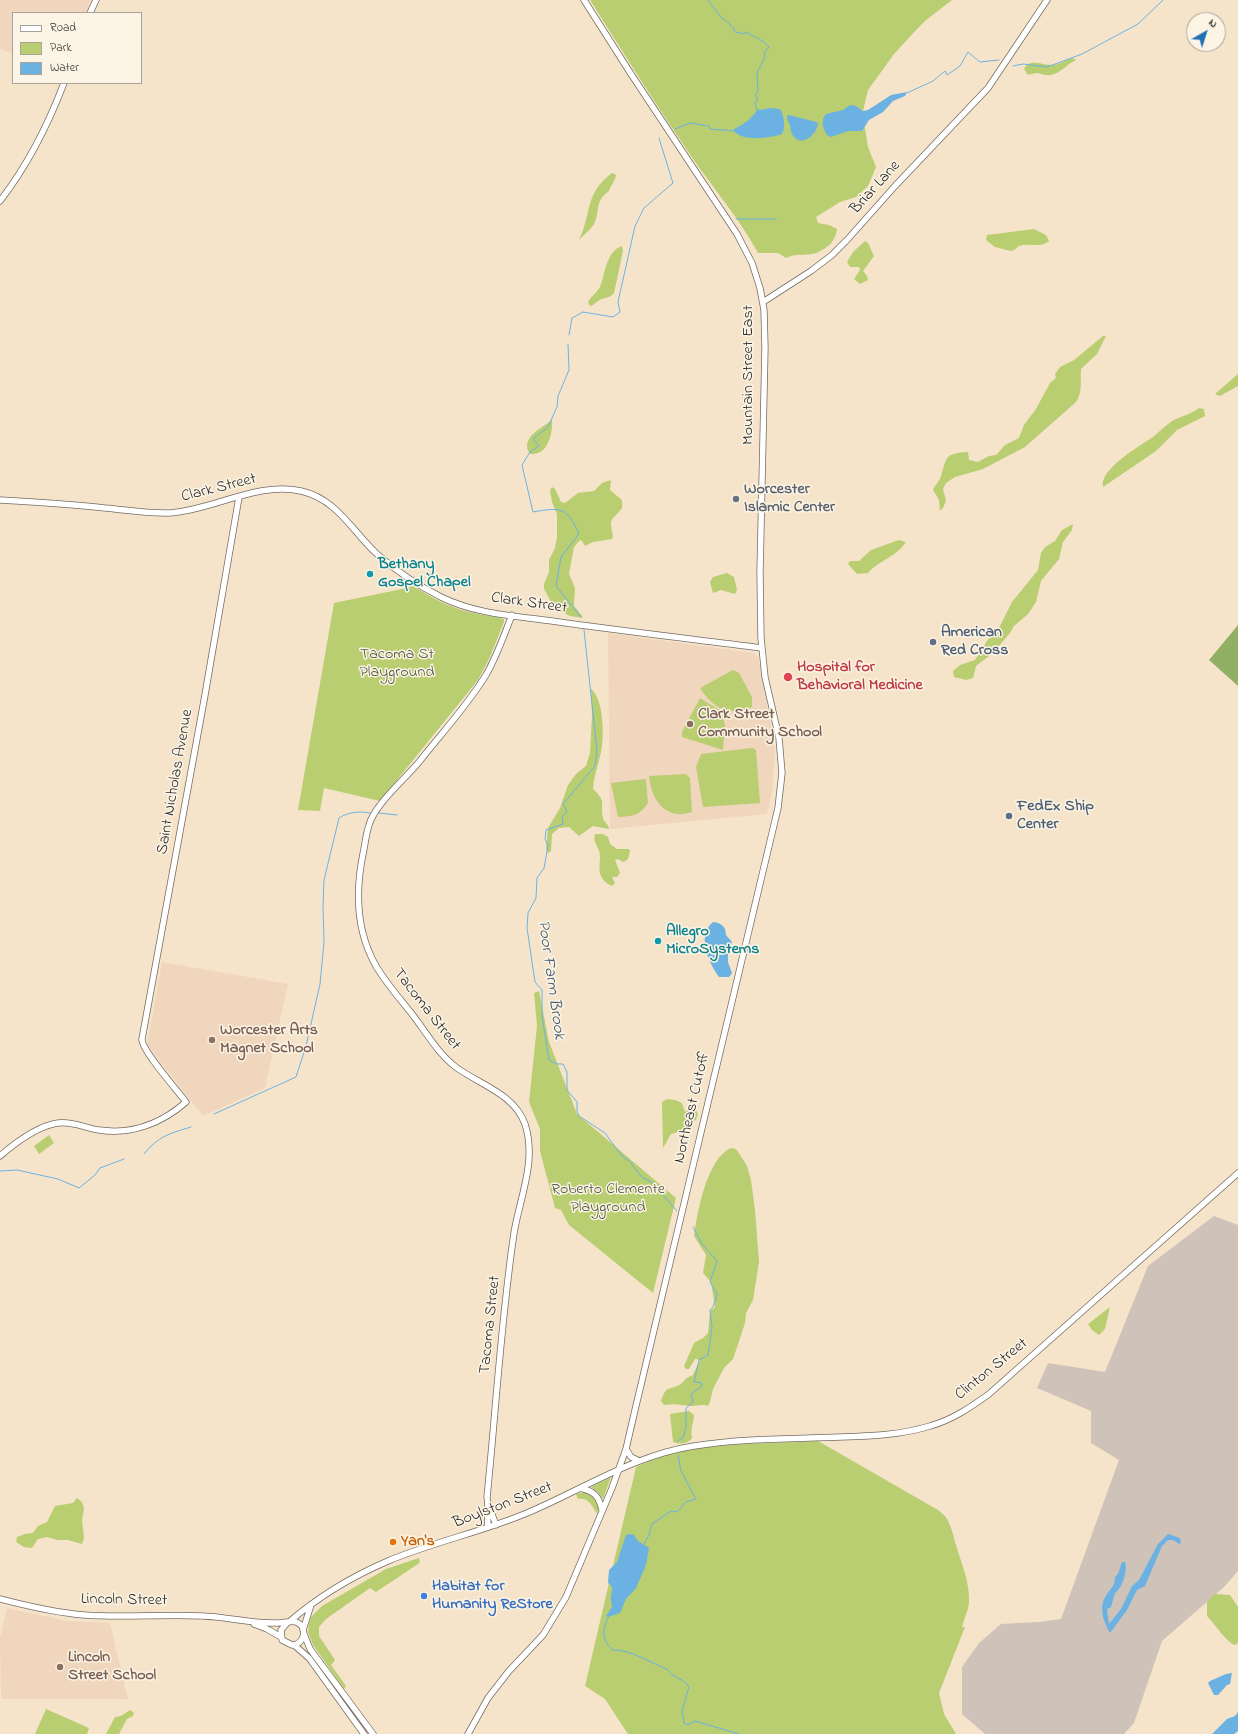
<!DOCTYPE html>
<html>
<head>
<meta charset="utf-8">
<style>
	body { margin:0 }
	#map { position:relative; width:1238px; height:1734px; overflow:hidden; background:#f6e4ca; font-family:"Indie Flower",sans-serif }
	canvas { display:block }
	.legend { position:absolute; left:12px; top:12px; width:130px; height:72px; box-sizing:border-box; background:#fcf5e5; border:1px solid #a8a49b; margin:0; padding:5px 7px; list-style:none; font-size:12px; color:#2b2b2b }
	.legend li { display:flex; align-items:center; gap:8px; height:20px }
	.legend b { width:20px; border:1px solid #a8a49b }
	.north { position:absolute; left:1186px; top:12px; width:40px; height:40px; box-sizing:border-box; background:#fcf5e5; border:1px solid #a8a49b; border-radius:50%; rotate:39deg; font-size:11px; font-weight:700; line-height:16px; text-align:center; color:#2b2b2b }
	.north::after { content:''; display:block; margin:auto; width:14px; height:18px; background:#1f6fb2; clip-path:polygon(50% 0,100% 100%,50% 72%,0 100%) }
</style>
</head>
<body>
<div id="map">
<canvas width="1238" height="1734"></canvas>
<ul class="legend">
<li><b style="height:5px;background:#fff"></b>Road</li>
<li><b style="height:11px;background:#b9cd71"></b>Park</li>
<li><b style="height:11px;background:#6bb2e2"></b>Water</li>
</ul>
<div class="north">N</div>
</div>
<script>
const ctx = document.querySelector('canvas').getContext('2d');
ctx.lineJoin = 'round';
function fill(path, color) { ctx.fillStyle = color; ctx.fill(path, 'evenodd'); }
function trace(path, color, width, dash) { ctx.strokeStyle = color; ctx.lineWidth = width; ctx.lineCap = dash ? 'butt' : 'round'; ctx.setLineDash(dash || []); ctx.stroke(path); }
function label(font, color, halo, rows, align = 'center') {
  ctx.font = font + ' "Indie Flower",sans-serif'; ctx.lineWidth = 3; ctx.setLineDash([]); ctx.textBaseline = 'middle'; ctx.strokeStyle = halo; ctx.fillStyle = color; for (const [text, x, y, turn = 0] of rows) {
    ctx.save(); ctx.translate(x, y); ctx.rotate((+turn || 0) * Math.PI / 180); ctx.textAlign = isNaN(turn) ? turn : align; if (halo) ctx.strokeText(text, 0, 0); ctx.fillText(text, 0, 0); ctx.restore();
  }
}
const built = new Path2D(`
	M 0,0 L 91,0 L 86,13 L 13,13 L 13,54 L 0,49 Z
	M 608,633 L 754,653 L 758,657 L 773,735 L 775,755 L 772,792 L 767,814 L 610,829 Z
	M 162,962 L 288,984 L 265,1088 L 203,1116 L 147,1045 Z
	M 7,1608 L 67,1621 L 110,1623 L 128,1699 L 1,1699 L 0,1638 Z`);
const industrial = new Path2D(`
	M 1214,1216 L 1238,1225 L 1238,1571 L 1224,1587 L 1162,1641 L 1134,1723 L 1124,1734 L 985,1734 L 962,1714 L 962,1667 L 979,1643 L 1001,1624 L 1039,1622 L 1061,1619 L 1119,1460 L 1091,1443 L 1091,1411 L 1037,1388 L 1048,1363 L 1105,1372 L 1148,1266 Z`);
const green = new Path2D(`
	M 590,0 L 952,0 L 926,20 L 917,29 L 894,54 L 868,90 L 863,111 L 865,128 L 868,147 L 876,167 L 868,186 L 856,197 L 840,202 L 816,217 L 818,223 L 829,225 L 837,229 C 836,236 833,242 828,246 C 809,261 801,250 786,258 L 778,253 L 758,253 C 739,218 713,188 691,156 C 656,105 623,52 590,0 Z
	M 1072,58 L 1076,60 C 1067,64 1061,73 1051,75 C 1046,76 1042,74 1038,73 C 1035,73 1031,74 1028,75 L 1024,69 C 1029,57 1044,66 1054,65 C 1060,64 1066,60 1072,58 Z
	M 612,173 L 616,175 C 615,181 611,185 609,191 C 594,202 601,209 594,224 C 591,229 584,235 579,240 C 592,213 584,194 612,173 Z
	M 1034,229 L 1046,235 L 1049,241 C 1040,249 1028,242 1019,246 C 1016,248 1015,250 1011,251 L 995,247 L 986,240 L 987,235 Z
	M 865,241 L 868,243 L 874,256 L 863,271 L 867,276 L 868,280 L 860,284 L 854,279 L 860,270 L 859,267 L 850,267 L 847,262 L 853,252 Z
	M 622,246 L 623,251 L 614,293 C 610,298 607,297 602,299 C 597,300 595,305 590,306 L 588,302 C 591,296 597,293 600,287 C 605,275 606,251 622,246 Z
	M 1103,336 L 1106,336 L 1097,354 L 1081,369 C 1080,381 1083,392 1076,402 L 1025,447 L 983,469 L 955,477 L 946,483 L 943,489 L 946,501 L 943,508 L 940,511 L 939,500 L 933,490 C 935,485 939,482 941,476 C 947,458 944,453 968,452 L 969,460 L 978,462 L 989,456 L 996,455 L 1005,445 L 1019,438 L 1024,425 L 1036,409 L 1050,383 L 1056,378 L 1055,374 L 1060,367 L 1074,360 Z
	M 1238,374 L 1238,386 L 1220,396 L 1215,394 Z
	M 1199,408 L 1204,409 L 1205,416 L 1177,430 L 1156,451 L 1103,487 C 1099,469 1140,446 1153,437 C 1159,432 1165,426 1172,421 C 1181,416 1192,414 1199,408 Z
	M 552,420 C 553,433 548,456 530,454 C 519,438 542,428 552,420 Z
	M 611,480 L 610,490 L 622,500 L 622,508 C 611,522 609,517 613,536 L 612,539 L 593,542 L 585,546 L 582,541 L 580,540 L 574,547 L 569,574 L 575,588 L 574,606 L 582,616 L 582,618 L 570,616 L 555,609 L 544,589 L 544,584 L 549,572 L 549,560 L 555,548 L 557,537 L 557,514 L 552,502 L 550,490 L 552,487 L 555,489 L 561,502 L 565,503 L 578,493 L 594,491 L 602,483 Z
	M 1073,524 L 1072,530 L 1063,542 L 1059,559 L 1041,581 L 1036,602 L 1028,614 L 1014,626 L 1010,633 L 993,653 L 976,666 L 973,678 L 966,680 L 954,677 L 953,671 L 960,665 L 975,660 L 987,641 L 999,628 L 1012,602 L 1038,570 L 1041,553 L 1045,547 L 1055,541 L 1062,530 Z
	M 899,540 L 906,542 C 895,558 879,560 868,573 L 857,574 L 848,564 L 850,561 L 859,561 L 871,550 Z
	M 727,573 L 734,577 L 737,590 L 735,594 L 721,590 L 713,593 L 710,582 L 713,577 Z
	M 412,585 C 430,597 448,607 469,612 C 480,615 493,616 504,619 L 504,622 L 489,659 L 478,680 L 380,801 L 324,788 L 320,811 L 298,810 L 334,603 L 407,588 Z
	M 733,670 L 739,673 L 752,697 L 752,707 C 728,717 713,708 700,688 Z
	M 591,689 C 603,698 604,732 602,746 C 600,761 594,774 593,789 C 607,802 600,802 603,818 C 604,823 609,824 609,829 L 593,826 L 579,836 L 569,827 L 559,828 L 552,834 L 551,851 L 548,853 L 546,849 L 548,828 L 560,808 L 568,785 L 576,774 L 586,766 L 590,753 L 592,716 Z
	M 700,698 L 721,711 L 725,725 L 723,750 L 682,737 L 682,732 Z
	M 752,748 L 756,750 L 760,803 L 703,807 L 696,767 L 701,754 Z
	M 686,774 L 690,778 L 692,812 C 688,813 681,815 677,814 C 658,811 651,793 649,776 Z
	M 646,779 L 648,803 C 639,816 633,816 618,817 L 611,783 Z
	M 595,834 L 603,834 L 608,837 L 610,844 L 617,849 L 628,849 L 630,850 C 629,856 629,860 623,862 L 618,859 L 615,860 L 620,873 L 617,877 L 612,877 L 615,883 L 612,886 C 608,884 604,882 602,878 C 598,872 600,863 600,856 C 600,847 592,843 595,834 Z
	M 539,991 L 549,1042 L 577,1114 L 676,1198 L 653,1293 L 569,1225 L 561,1210 L 555,1208 L 540,1151 L 540,1129 L 529,1102 L 537,1026 L 534,993 Z
	M 667,1099 L 675,1100 L 682,1103 L 685,1112 L 694,1106 L 698,1114 L 696,1120 L 689,1123 L 685,1130 L 671,1134 L 663,1148 L 662,1102 Z
	M 49,1135 L 54,1143 L 39,1154 L 34,1146 Z
	M 731,1148 L 736,1149 L 740,1155 L 747,1166 L 751,1180 L 755,1210 L 759,1262 L 753,1300 L 746,1313 L 745,1323 L 733,1359 L 724,1368 L 713,1389 L 710,1402 L 708,1406 C 701,1404 698,1406 691,1406 C 682,1405 674,1403 664,1405 L 661,1401 C 667,1385 667,1391 679,1385 C 685,1382 685,1377 692,1376 L 700,1361 L 697,1359 L 695,1359 L 689,1369 L 686,1369 L 684,1366 L 694,1343 L 703,1338 L 708,1333 L 710,1311 L 715,1307 L 711,1282 L 703,1273 L 706,1255 L 694,1236 C 697,1213 707,1158 731,1148 Z
	M 1110,1307 L 1105,1329 L 1099,1335 L 1092,1330 L 1088,1324 Z
	M 689,1411 L 694,1415 C 694,1423 690,1427 692,1438 C 687,1445 679,1444 673,1442 L 670,1414 Z
	M 818,1441 L 938,1510 C 941,1513 945,1515 947,1519 C 951,1526 953,1534 955,1542 C 961,1563 970,1581 969,1603 C 968,1611 964,1619 962,1627 L 965,1627 L 939,1693 L 944,1714 L 956,1734 L 628,1734 L 605,1699 L 585,1686 L 636,1467 C 648,1462 661,1456 673,1453 C 720,1442 770,1444 818,1441 Z
	M 611,1477 L 603,1499 L 597,1491 L 591,1487 Z
	M 585,1492 L 593,1495 L 599,1505 L 597,1514 C 592,1506 589,1497 578,1499 L 576,1494 Z
	M 77,1498 L 82,1502 L 84,1509 L 82,1520 L 84,1538 L 82,1544 L 68,1540 L 57,1540 L 47,1537 L 38,1539 L 32,1548 L 24,1547 L 16,1542 L 17,1537 L 25,1534 L 33,1533 L 38,1526 L 47,1522 L 55,1506 L 73,1503 Z
	M 419,1558 L 420,1562 L 418,1564 L 376,1592 L 370,1588 L 326,1619 L 319,1627 L 319,1636 L 335,1660 L 331,1665 L 346,1686 L 344,1689 L 313,1645 L 308,1632 L 309,1624 L 311,1617 L 322,1606 L 386,1569 Z
	M 1214,1594 L 1230,1595 L 1238,1607 L 1238,1643 L 1235,1645 C 1227,1643 1214,1623 1207,1616 L 1207,1602 Z
	M 46,1709 L 89,1728 L 87,1734 L 35,1734 Z
	M 130,1710 L 134,1713 L 133,1716 L 127,1719 L 119,1734 L 106,1734 L 115,1717 L 121,1716 Z`);
const forest = new Path2D(`
	M 1238,625 L 1238,686 L 1209,660 Z`);
const water = new Path2D(`
	M 907,92 L 905,96 L 893,101 L 883,112 L 869,120 L 862,131 L 848,131 L 831,137 L 827,135 C 823,128 820,121 826,114 L 843,110 L 850,105 L 856,106 L 863,111 L 868,110 L 891,95 Z
	M 770,108 L 780,109 C 784,116 786,126 782,134 C 771,138 742,142 734,131 L 734,129 C 741,126 755,117 757,109 L 760,110 Z
	M 789,115 L 816,122 L 818,123 C 817,135 801,149 792,134 C 790,131 791,128 790,125 C 788,121 787,120 787,116 Z
	M 713,922 C 722,923 726,927 726,935 L 732,942 L 728,953 L 728,962 L 732,973 L 729,977 L 719,977 C 709,963 696,936 713,922 Z
	M 633,1534 L 638,1541 L 649,1548 L 646,1565 L 636,1588 L 626,1599 L 620,1613 L 608,1617 L 606,1616 L 612,1607 C 612,1604 611,1602 611,1599 C 610,1592 616,1589 608,1583 L 609,1570 L 617,1562 L 626,1535 Z
	M 1168,1534 L 1180,1538 L 1181,1543 L 1179,1544 L 1173,1540 L 1168,1540 L 1162,1546 L 1145,1586 L 1137,1590 L 1127,1610 L 1110,1633 C 1103,1620 1098,1607 1107,1594 C 1112,1587 1115,1585 1115,1577 L 1118,1574 L 1122,1562 L 1125,1562 C 1128,1570 1122,1589 1115,1593 L 1111,1607 L 1107,1609 L 1109,1624 L 1121,1609 L 1132,1586 L 1139,1580 L 1158,1544 Z
	M 1232,1673 L 1230,1684 L 1227,1685 L 1218,1695 L 1214,1695 L 1208,1683 L 1210,1681 L 1226,1674 Z
	M 1238,1712 L 1238,1731 L 1234,1734 L 1212,1734 L 1227,1719 L 1235,1716 Z`);
const stream = new Path2D(`
	M 708,0 L 720,16 L 733,27 L 735,32 L 744,34 L 746,32 C 755,38 761,38 769,47 L 764,53 L 765,57 L 757,73 L 758,91 L 755,96 L 758,98 L 755,103 L 757,109
	M 1013,66 L 1023,64 L 1047,67 L 1082,54 L 1138,24 L 1163,0
	M 907,93 L 933,81 L 945,71 L 947,75 L 960,66 L 968,52 L 980,62 L 999,60
	M 675,129 L 690,123 L 709,126 L 710,129 L 735,131
	M 736,219 L 776,219
	M 569,335 L 572,318 L 583,312 L 613,317 L 620,312 L 618,302 L 635,226 L 644,208 L 673,183 L 659,138
	M 568,344 L 569,370 L 558,396 L 557,407 L 548,427 L 533,439 L 539,446 L 530,452 L 522,465 L 533,512 C 561,507 567,507 579,534 L 561,557 L 556,586 L 581,617
	M 584,630 L 597,751 L 595,766 L 563,804 L 567,812 L 562,817 L 563,824 L 546,830 L 545,839 L 548,846 L 544,868 L 537,878 L 536,898 L 528,913 L 527,928 L 535,982 L 542,990 L 542,1016 L 549,1060 L 557,1064 L 563,1064 L 567,1072 L 567,1090 L 577,1102 L 577,1111 L 579,1116 L 605,1133 L 622,1156 L 629,1161 L 642,1177 L 656,1185 L 663,1195 L 677,1211
	M 379,813 L 397,815
	M 214,1114 L 296,1077 L 306,1046 L 320,984 L 324,942 L 323,908 L 324,880 L 339,818 C 348,812 360,811 370,813
	M 144,1154 C 158,1136 171,1133 191,1127
	M 0,1171 L 17,1170 L 58,1179 L 79,1188 L 95,1175 L 100,1168 L 124,1159
	M 677,1441 L 683,1438 L 686,1427 L 686,1408 L 693,1402 L 691,1394 L 701,1387 L 702,1383 L 694,1382 L 699,1360 L 708,1355 L 712,1327 L 710,1310 L 713,1307 L 717,1294 L 710,1282 L 717,1261 L 702,1244 L 693,1227
	M 643,1546 L 649,1535 L 652,1524 L 671,1511 L 677,1512 L 686,1502 L 696,1499 L 681,1471 L 678,1455
	M 609,1616 C 602,1629 601,1640 613,1650 C 629,1649 651,1663 667,1669 C 672,1678 684,1678 689,1687 L 682,1711 L 684,1723 L 688,1725 L 695,1721 L 739,1734`);
const secondary = new Path2D(`
	M 90,13 L 96,0
	M 0,201 C 28,165 48,125 64,83
	M 763,302 L 811,271 L 832,255 L 847,240 L 895,186 L 988,88 L 1047,0
	M 0,500 C 35,502 70,504 105,508 C 127,510 148,514 170,513 C 213,510 259,481 301,491 C 337,499 352,531 377,554 C 396,571 419,586 441,597 C 475,614 515,616 552,621 C 622,631 692,639 762,648
	M 0,1156 C 15,1143 37,1126 58,1123 C 73,1121 85,1128 99,1130 C 132,1135 162,1123 186,1102 C 178,1091 141,1050 142,1039 L 205,695 L 239,497
	M 626,1449 L 631,1457 L 639,1461
	M 580,1488 C 594,1491 599,1496 602,1510
	M 488,1504 L 496,1525
	M 488,1527 C 487,1517 489,1507 487,1497 C 496,1409 501,1320 514,1233 C 520,1197 537,1161 525,1124 C 514,1094 481,1085 457,1068 C 438,1054 426,1032 412,1014 C 400,999 386,983 376,966 C 356,931 355,893 363,854 C 365,845 366,834 369,825 C 375,804 405,779 419,762 C 441,734 467,706 486,675 C 497,656 504,635 512,615
	M 0,1599 C 27,1606 56,1613 84,1615 C 123,1618 163,1614 203,1616 C 228,1617 253,1624 278,1623 C 284,1623 291,1620 296,1622 C 309,1627 304,1645 292,1645 L 282,1640 L 281,1630 L 287,1623
	M 289,1622 C 318,1597 353,1576 388,1561 C 433,1542 482,1532 527,1513 C 582,1490 634,1455 694,1446 C 742,1438 792,1439 841,1437 C 871,1436 901,1435 930,1426 C 952,1420 971,1407 989,1394 L 1238,1173
	M 254,1624 L 267,1629 L 281,1637
	M 303,1630 L 311,1605
	M 304,1634 L 310,1649 L 373,1734
	M 294,1645 L 309,1658 L 364,1734
	M 468,1734 L 488,1698 L 509,1671 L 543,1635 L 566,1597 L 612,1488 L 626,1449 L 635,1410 L 773,829 L 778,808 L 782,773 L 779,738 L 765,677 L 761,638 L 760,573 L 765,348 L 764,310 L 760,288 L 752,263 L 737,234 L 631,74 L 584,0`);
const markers = [
	[736,499,4,"#6b7280"],
	[370,574,4,"#0f9aa8"],
	[933,642,4,"#5c6f8a"],
	[788,677,5,"#e0444e"],
	[690,724,4,"#8d6e63"],
	[1009,816,4,"#5c6f8a"],
	[658,941,4,"#0f9aa8"],
	[212,1040,4,"#8d6e63"],
	[393,1542,4,"#e8710a"],
	[424,1596,4,"#3f7fe0"],
	[60,1667,4,"#8d6e63"]
];
const streetNames = [
	["Briar Lane",876,188,-48],
	["Mountain Street East",749,375,-90],
	["Clark Street",219,489,-14],
	["Clark Street",529,604,8],
	["Saint Nicholas Avenue",176,782,-80],
	["Tacoma Street",426,1010,52],
	["Northeast Cutoff",693,1108,-77],
	["Tacoma Street",491,1325,-84],
	["Clinton Street",992,1370,-39],
	["Boylston Street",503,1506,-21],
	["Lincoln Street",124,1601,1]
];
const worshipNames = [
	["Worcester",744,490],
	["Islamic Center",744,508]
];
const cultureNames = [
	["Bethany",378,565],
	["Gospel Chapel",378,583],
	["Allegro",666,932],
	["MicroSystems",666,950]
];
const serviceNames = [
	["American",941,633],
	["Red Cross",941,651],
	["FedEx Ship",1017,807],
	["Center",1017,825]
];
const parkNames = [
	["Tacoma St",397,655],
	["Playground",397,673],
	["Roberto Clemente",608,1190],
	["Playground",608,1208]
];
const healthNames = [
	["Hospital for",797,668],
	["Behavioral Medicine",797,686]
];
const educationNames = [
	["Clark Street",698,715],
	["Community School",698,733],
	["Worcester Arts",220,1031],
	["Magnet School",220,1049],
	["Lincoln",68,1658],
	["Street School",68,1676]
];
const foodNames = [
	["Yan's",401,1542]
];
const shopNames = [
	["Habitat for",432,1587],
	["Humanity ReStore",432,1605]
];
const waterNames = [
	["Poor Farm Brook",550,980,82]
];
fill(built, '#f0d6bc');
fill(industrial, '#cec2b9');
fill(green, '#b9cd71');
fill(forest, '#92b063');
fill(water, '#6bb2e2');
trace(stream, '#6bb2e2', 1);
trace(secondary, '#726c63', 7);
trace(secondary, '#fff', 5.5);
for (const [x, y, r, color] of markers) { const dot = new Path2D(); dot.arc(x, y, r, 0, 2 * Math.PI); ctx.fillStyle = color; ctx.fill(dot); trace(dot, '#fcf5e5', 1.5); }
label('16px', '#2b2b2b', '#fcf5e5', streetNames);
label('bold 16px', '#5b616d', '#fcf5e5', worshipNames, 'left');
label('bold 16px', '#0d838f', '#fcf5e5', cultureNames, 'left');
label('bold 16px', '#4e5e75', '#fcf5e5', serviceNames, 'left');
label('16px', '#4e543c', '#fcf5e5', parkNames);
label('bold 16px', '#be3a42', '#fcf5e5', healthNames, 'left');
label('bold 16px', '#785e54', '#fcf5e5', educationNames, 'left');
label('bold 16px', '#c56008', '#fcf5e5', foodNames, 'left');
label('bold 16px', '#366cbe', '#fcf5e5', shopNames, 'left');
label('italic 17px', '#415a6b', '#fcf5e5', waterNames);
</script>
</body>
</html>
